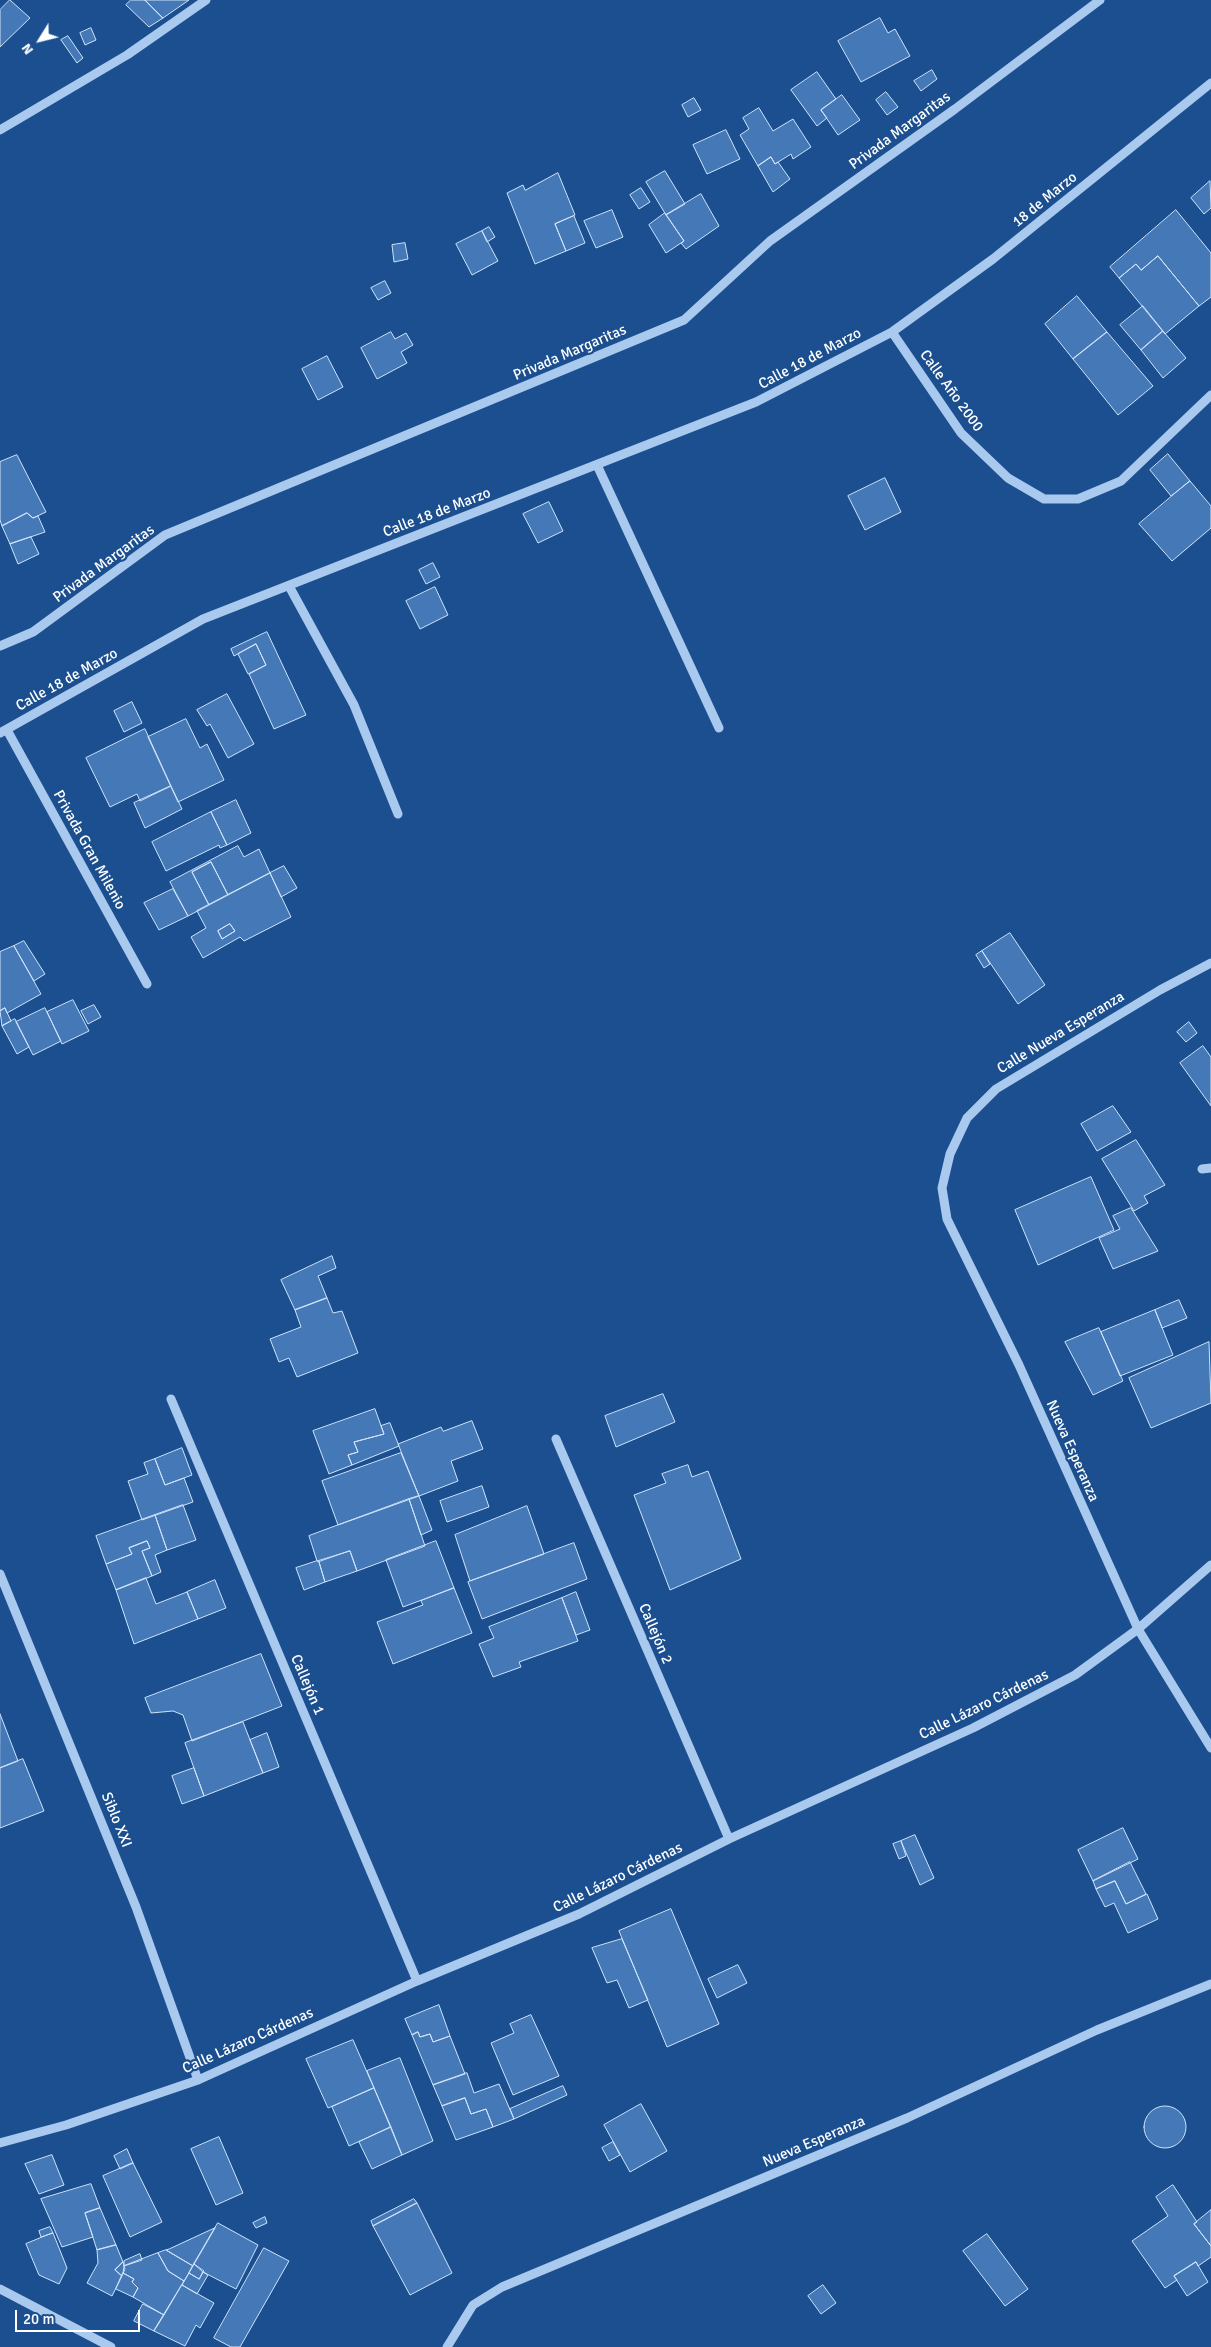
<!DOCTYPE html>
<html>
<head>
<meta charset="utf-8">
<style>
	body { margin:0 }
	#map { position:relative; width:1211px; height:2347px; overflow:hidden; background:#1b4f8f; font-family:Signika,sans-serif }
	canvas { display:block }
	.north { position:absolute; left:15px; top:15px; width:50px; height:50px; -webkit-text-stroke:4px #1b4f8f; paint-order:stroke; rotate:234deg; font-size:14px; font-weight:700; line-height:20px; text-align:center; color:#fff }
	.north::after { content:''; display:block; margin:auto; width:18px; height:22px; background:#fff; clip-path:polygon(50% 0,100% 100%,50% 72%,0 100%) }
	.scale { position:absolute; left:15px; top:2310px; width:125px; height:22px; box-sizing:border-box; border:2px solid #fff; border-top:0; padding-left:6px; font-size:15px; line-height:18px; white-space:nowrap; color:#fff; -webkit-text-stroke:4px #1b4f8f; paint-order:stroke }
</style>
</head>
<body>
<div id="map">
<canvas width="1211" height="2347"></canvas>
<div class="north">N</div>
<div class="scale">20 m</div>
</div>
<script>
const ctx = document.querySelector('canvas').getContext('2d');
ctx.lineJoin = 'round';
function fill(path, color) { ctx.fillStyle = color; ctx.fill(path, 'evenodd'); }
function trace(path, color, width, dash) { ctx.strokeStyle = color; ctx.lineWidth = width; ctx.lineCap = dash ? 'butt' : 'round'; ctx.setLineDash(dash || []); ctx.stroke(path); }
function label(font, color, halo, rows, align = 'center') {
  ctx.font = font + ' Signika,sans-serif'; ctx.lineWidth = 4.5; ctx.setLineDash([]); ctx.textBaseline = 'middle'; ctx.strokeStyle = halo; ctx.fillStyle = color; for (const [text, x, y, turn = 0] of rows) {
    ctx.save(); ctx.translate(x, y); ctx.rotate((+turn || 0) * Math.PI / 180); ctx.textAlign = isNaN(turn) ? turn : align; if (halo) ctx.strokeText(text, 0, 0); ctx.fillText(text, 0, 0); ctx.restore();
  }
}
const building = new Path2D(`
	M 10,0 L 30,18 L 0,47 L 0,10 Z
	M 131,0 L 145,0 L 163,18 L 149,27 L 126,5 Z
	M 145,0 L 189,0 L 163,18 Z
	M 880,18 L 888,33 L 895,29 L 910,56 L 861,82 L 838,41 Z
	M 91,28 L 96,40 L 85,45 L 80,33 Z
	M 68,36 L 83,58 L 77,63 L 61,40 Z
	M 932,70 L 937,79 L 921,91 L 914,81 Z
	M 817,72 L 836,99 L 821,110 L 827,118 L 817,126 L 791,90 Z
	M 886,92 L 898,107 L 887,115 L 876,100 Z
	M 842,95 L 860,120 L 838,135 L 821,110 Z
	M 694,98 L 701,110 L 688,117 L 682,105 Z
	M 759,108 L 773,131 L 793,119 L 811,147 L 793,159 L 791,154 L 775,164 L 771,157 L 758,166 L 740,135 L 749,129 L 743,118 Z
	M 726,130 L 740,159 L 707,174 L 693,145 Z
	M 771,157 L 775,164 L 778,162 L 790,179 L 773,192 L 758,166 Z
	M 665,171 L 685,204 L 666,215 L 646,182 Z
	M 558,173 L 575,215 L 555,224 L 566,251 L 535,264 L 507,193 L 523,185 L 525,190 Z
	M 1210,181 L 1211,208 L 1204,214 L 1191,198 Z
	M 641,188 L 650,202 L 639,209 L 630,195 Z
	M 701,194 L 719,226 L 686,249 L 681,243 L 684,241 L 666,215 Z
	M 612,210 L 623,237 L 596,248 L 584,221 Z
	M 1176,210 L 1211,253 L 1211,297 L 1199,306 L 1158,256 L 1141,270 L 1136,264 L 1119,278 L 1110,267 Z
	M 665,213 L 684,241 L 666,253 L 649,225 Z
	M 574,216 L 585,243 L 566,251 L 555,224 Z
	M 489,227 L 495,237 L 487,242 L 482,231 Z
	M 482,231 L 498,261 L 472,275 L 456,244 Z
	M 405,243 L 408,259 L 394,262 L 392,245 Z
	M 1158,256 L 1199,306 L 1165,334 L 1119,278 L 1136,264 L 1141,270 Z
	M 385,281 L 391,293 L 378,300 L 371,288 Z
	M 1077,296 L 1107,332 L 1073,359 L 1045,324 Z
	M 1143,306 L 1163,331 L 1141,350 L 1120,325 Z
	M 1163,331 L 1186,358 L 1163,378 L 1141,350 Z
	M 391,332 L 395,339 L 406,333 L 413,345 L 401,352 L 407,363 L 377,379 L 361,348 Z
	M 1107,332 L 1153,386 L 1118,415 L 1073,359 Z
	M 327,356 L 343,387 L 318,400 L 302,369 Z
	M 1168,454 L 1190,481 L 1171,496 L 1150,470 Z
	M 17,455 L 46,512 L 33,518 L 27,513 L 2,526 L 0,520 L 0,462 Z
	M 885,478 L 901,512 L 865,530 L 848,496 Z
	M 1190,481 L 1211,506 L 1211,528 L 1172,561 L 1139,524 Z
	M 549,502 L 563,531 L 538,543 L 523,514 Z
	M 27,513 L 33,518 L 38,516 L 45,532 L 10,544 L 2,526 Z
	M 31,537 L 39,554 L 18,564 L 10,544 Z
	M 433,563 L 440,577 L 426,584 L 419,570 Z
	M 435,587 L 448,615 L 420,629 L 406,601 Z
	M 267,632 L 306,715 L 274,729 L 249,674 L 266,665 L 256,644 L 234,656 L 231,649 Z
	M 256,644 L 266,665 L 248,674 L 238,654 Z
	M 227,694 L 254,744 L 228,758 L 210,724 L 207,726 L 197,710 Z
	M 132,702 L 142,723 L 124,732 L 114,711 Z
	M 186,719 L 200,748 L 207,744 L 224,780 L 178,802 L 148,737 Z
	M 145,729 L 171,786 L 140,801 L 137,794 L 110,807 L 86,758 Z
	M 171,786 L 182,809 L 145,828 L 134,803 Z
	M 236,800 L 251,833 L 227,845 L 211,812 Z
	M 211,812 L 227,845 L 220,848 L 219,845 L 166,871 L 152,842 Z
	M 238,846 L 244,857 L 259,849 L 270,873 L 228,895 L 211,862 L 192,872 L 209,905 L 188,916 L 170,882 Z
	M 211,862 L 228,895 L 209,905 L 192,872 Z
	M 284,866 L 297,888 L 281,897 L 270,873 Z
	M 270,873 L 291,917 L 244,941 L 240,937 L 203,958 L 191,937 L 206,928 L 197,911 ZM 230,924 L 235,931 L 222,939 L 218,931 Z
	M 173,889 L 188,916 L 159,930 L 144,903 Z
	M 230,924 L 235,931 L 222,939 L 218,931 Z
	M 1010,933 L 1045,985 L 1018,1004 L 982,951 Z
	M 24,941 L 45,974 L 34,981 L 14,946 Z
	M 14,946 L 41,994 L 7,1013 L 5,1008 L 0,1011 L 0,952 Z
	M 982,951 L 990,964 L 984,968 L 976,955 Z
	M 73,1000 L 89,1031 L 62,1044 L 47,1012 Z
	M 94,1005 L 101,1017 L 88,1024 L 81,1011 Z
	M 5,1008 L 11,1021 L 2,1026 L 0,1011 Z
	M 45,1008 L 61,1041 L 33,1055 L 16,1022 Z
	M 15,1019 L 29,1047 L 17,1054 L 2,1026 Z
	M 1189,1022 L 1197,1033 L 1186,1042 L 1177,1032 Z
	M 1203,1046 L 1211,1057 L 1211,1106 L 1180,1063 Z
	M 1113,1106 L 1131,1132 L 1097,1151 L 1081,1124 Z
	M 1136,1140 L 1165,1185 L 1144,1196 L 1148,1203 L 1134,1211 L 1102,1159 Z
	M 1091,1177 L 1114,1230 L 1038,1265 L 1015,1210 Z
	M 1131,1208 L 1158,1251 L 1113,1269 L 1099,1238 L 1120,1229 L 1113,1216 Z
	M 332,1256 L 336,1268 L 318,1276 L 327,1298 L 295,1310 L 281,1280 Z
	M 327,1298 L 333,1313 L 342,1311 L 358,1353 L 297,1377 L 289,1358 L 279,1362 L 270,1339 L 301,1327 L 295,1310 Z
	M 1179,1300 L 1187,1318 L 1162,1328 L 1155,1310 Z
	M 1155,1310 L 1173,1355 L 1120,1376 L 1101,1332 Z
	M 1099,1328 L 1123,1381 L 1093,1395 L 1065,1342 Z
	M 1209,1342 L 1211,1403 L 1151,1428 L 1129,1378 Z
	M 663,1394 L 675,1422 L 616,1447 L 605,1416 Z
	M 375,1409 L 384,1434 L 354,1442 L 358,1452 L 348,1455 L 352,1465 L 329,1474 L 313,1431 Z
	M 472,1421 L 483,1449 L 451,1461 L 458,1481 L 419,1496 L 398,1444 L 441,1427 L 443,1431 Z
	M 390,1423 L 399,1446 L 352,1465 L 348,1455 L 358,1452 L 354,1442 L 384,1434 L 381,1426 Z
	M 182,1448 L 192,1475 L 165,1485 L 155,1459 Z
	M 401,1453 L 419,1496 L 338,1525 L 322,1481 Z
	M 155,1459 L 165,1485 L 184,1478 L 193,1502 L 142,1520 L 128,1481 L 148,1474 L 144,1463 Z
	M 688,1465 L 692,1477 L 708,1471 L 741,1559 L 670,1590 L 634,1495 L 666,1483 L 662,1474 Z
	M 482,1486 L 489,1507 L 447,1522 L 440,1501 Z
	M 419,1496 L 432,1530 L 421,1535 L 409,1499 Z
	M 409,1499 L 425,1546 L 357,1571 L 350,1551 L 317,1561 L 309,1536 Z
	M 183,1505 L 196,1540 L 167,1550 L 155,1515 Z
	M 527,1506 L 544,1554 L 470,1581 L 455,1535 Z
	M 155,1515 L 167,1550 L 155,1555 L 161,1572 L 152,1576 L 142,1551 L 150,1548 L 147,1541 L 129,1548 L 132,1554 L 106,1564 L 96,1536 Z
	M 147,1541 L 150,1548 L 142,1551 L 152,1576 L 116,1590 L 106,1564 L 132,1554 L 129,1548 Z
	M 436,1541 L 454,1588 L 403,1607 L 386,1560 Z
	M 574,1543 L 587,1579 L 482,1619 L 468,1582 Z
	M 350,1551 L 357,1571 L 325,1582 L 319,1562 Z
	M 317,1561 L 319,1562 L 325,1582 L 304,1590 L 296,1568 Z
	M 146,1578 L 156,1604 L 187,1592 L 198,1619 L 134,1644 L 116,1590 Z
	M 215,1580 L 226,1608 L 198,1619 L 187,1592 Z
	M 454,1588 L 472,1633 L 393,1664 L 377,1622 L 423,1605 L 421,1601 Z
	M 576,1592 L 590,1630 L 576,1635 L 562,1598 Z
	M 562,1598 L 578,1641 L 519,1662 L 521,1667 L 493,1677 L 479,1644 L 494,1638 L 489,1627 Z
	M 261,1654 L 282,1706 L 192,1741 L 183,1715 L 173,1711 L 151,1713 L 145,1698 Z
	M 0,1714 L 18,1761 L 0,1768 Z
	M 243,1722 L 263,1773 L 204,1796 L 185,1743 Z
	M 267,1733 L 279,1767 L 263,1773 L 250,1740 Z
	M 23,1759 L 44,1811 L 0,1828 L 0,1768 Z
	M 194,1768 L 204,1796 L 182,1804 L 172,1776 Z
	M 1123,1828 L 1138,1859 L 1093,1881 L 1078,1850 Z
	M 915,1835 L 934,1878 L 920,1885 L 901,1841 Z
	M 901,1841 L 906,1856 L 899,1859 L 893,1844 Z
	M 1130,1862 L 1146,1894 L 1126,1904 L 1115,1881 L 1096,1889 L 1093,1881 Z
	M 1115,1881 L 1126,1904 L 1147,1894 L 1158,1919 L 1128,1933 L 1114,1903 L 1105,1907 L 1096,1889 Z
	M 671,1909 L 719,2024 L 667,2047 L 619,1931 Z
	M 622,1939 L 648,2000 L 629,2008 L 617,1980 L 607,1983 L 592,1948 Z
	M 738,1965 L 747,1983 L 717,1998 L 708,1979 Z
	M 439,2005 L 450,2036 L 433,2042 L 430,2034 L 420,2037 L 418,2032 L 412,2035 L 405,2019 Z
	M 531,2015 L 559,2076 L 513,2095 L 491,2043 L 514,2033 L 510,2024 Z
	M 418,2032 L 420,2037 L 430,2034 L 433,2042 L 450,2036 L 465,2074 L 433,2085 L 412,2035 Z
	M 353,2040 L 374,2088 L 328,2108 L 306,2059 Z
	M 400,2058 L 433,2141 L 402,2155 L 367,2071 Z
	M 467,2073 L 474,2093 L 499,2084 L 514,2119 L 493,2127 L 486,2109 L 471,2114 L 465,2098 L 442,2106 L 433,2085 Z
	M 563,2086 L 567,2095 L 514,2119 L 510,2109 Z
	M 374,2088 L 391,2127 L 349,2146 L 332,2107 Z
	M 465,2098 L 471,2114 L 486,2109 L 493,2127 L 456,2140 L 442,2106 Z
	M 641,2104 L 667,2151 L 630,2172 L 604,2125 Z
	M1144 2127a21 21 0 1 1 42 0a21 21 0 1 1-42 0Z
	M 391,2127 L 402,2155 L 372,2169 L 359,2142 Z
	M 219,2137 L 243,2193 L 216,2205 L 191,2149 Z
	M 613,2142 L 620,2155 L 609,2161 L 602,2148 Z
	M 127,2149 L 133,2163 L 120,2169 L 114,2156 Z
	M 52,2155 L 64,2185 L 39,2194 L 25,2164 Z
	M 133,2163 L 162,2222 L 130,2237 L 103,2176 Z
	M 91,2184 L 100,2208 L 85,2213 L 93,2237 L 62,2247 L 41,2199 Z
	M 1173,2185 L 1197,2222 L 1194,2224 L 1211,2246 L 1211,2257 L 1198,2266 L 1196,2262 L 1174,2276 L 1177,2280 L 1165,2288 L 1132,2241 L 1168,2216 L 1156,2197 Z
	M 414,2199 L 417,2203 L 373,2226 L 371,2221 Z
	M 417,2203 L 452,2273 L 410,2295 L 373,2226 Z
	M 100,2208 L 116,2245 L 97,2250 L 85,2213 Z
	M 1211,2210 L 1211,2246 L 1194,2224 Z
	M 265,2217 L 267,2223 L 256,2228 L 253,2223 Z
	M 218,2223 L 258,2245 L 236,2289 L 203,2272 L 194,2264 Z
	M 50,2227 L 53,2233 L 41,2237 L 39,2231 Z
	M 215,2228 L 193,2266 L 166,2250 L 169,2249 Z
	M 53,2233 L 67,2268 L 59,2284 L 39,2275 L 26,2244 Z
	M 987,2234 L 1028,2289 L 1005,2306 L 963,2251 Z
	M 116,2245 L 123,2262 L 115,2270 L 122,2276 L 112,2296 L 87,2283 L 98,2263 L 97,2250 Z
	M 264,2248 L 289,2261 L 240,2347 L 231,2347 L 214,2338 Z
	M 166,2250 L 193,2266 L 184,2281 L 168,2271 L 158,2253 Z
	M 158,2253 L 168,2271 L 184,2281 L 164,2315 L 133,2297 L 138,2288 L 132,2282 L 134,2279 L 123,2273 L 124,2266 Z
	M 140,2254 L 142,2260 L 124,2266 L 124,2261 Z
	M 123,2262 L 125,2269 L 122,2276 L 115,2270 Z
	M 1196,2262 L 1208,2282 L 1187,2296 L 1174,2276 Z
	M 194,2264 L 204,2271 L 199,2279 L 189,2273 Z
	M 203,2272 L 208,2275 L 197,2294 L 182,2285 L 189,2273 L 199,2279 Z
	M 123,2273 L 134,2279 L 132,2282 L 138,2288 L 133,2297 L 116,2289 Z
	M 182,2285 L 214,2303 L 200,2328 L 196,2325 L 185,2346 L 154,2331 Z
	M 823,2285 L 836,2303 L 821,2314 L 808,2296 Z
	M 143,2304 L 164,2315 L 154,2331 L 134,2321 Z`);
const minor = new Path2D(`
	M 0,130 L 127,55 L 206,0
	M 892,332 L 961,433 L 1008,478 L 1044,499 L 1078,499 L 1121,481 L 1211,395
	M 597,465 L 719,728
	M 289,586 L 354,705 L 398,814
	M 0,646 L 33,632 L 165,535 L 684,320 L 770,241 L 955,109 L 1100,0
	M 7,730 L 147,984
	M 0,733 L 203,619 L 756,402 L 892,332 L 993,259 L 1211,83
	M 1211,963 L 1160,990 L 996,1089 L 967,1118 L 950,1154 L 942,1188 L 947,1219 L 1019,1365 L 1138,1629 L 1211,1748
	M 1202,1169 L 1211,1168
	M 171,1399 L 417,1981
	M 556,1439 L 729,1839
	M 0,1574 L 136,1907 L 198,2080
	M 0,2143 L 66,2125 L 198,2080 L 417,1981 L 579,1914 L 729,1839 L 973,1728 L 1075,1675 L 1138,1629 L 1211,1565
	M 0,2289 L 111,2347
	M 447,2347 L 473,2305 L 502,2287 L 907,2118 L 1097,2030 L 1211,1984`);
const streetNames = [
	["Privada Margaritas",900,131,-36],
	["18 de Marzo",1045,200,-39],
	["Privada Margaritas",570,353,-23],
	["Calle 18 de Marzo",810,359,-28],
	["Calle Año 2000",951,391,54],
	["Calle 18 de Marzo",437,513,-21],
	["Privada Margaritas",104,564,-36],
	["Calle 18 de Marzo",67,680,-29],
	["Privada Gran Milenio",89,850,61],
	["Calle Nueva Esperanza",1061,1033,-31],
	["Nueva Esperanza",1072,1451,66],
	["Callejón 2",655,1634,67],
	["Callejón 1",307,1685,67],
	["Calle Lázaro Cárdenas",984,1705,-26],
	["Siblo XXI",116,1820,68],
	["Calle Lázaro Cárdenas",618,1878,-26],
	["Calle Lázaro Cárdenas",248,2041,-24],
	["Nueva Esperanza",814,2142,-23]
];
fill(building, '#4478b7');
trace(building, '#cfe3fa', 1);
trace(minor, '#a9c9ee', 9);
label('15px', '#fff', '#1b4f8f', streetNames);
</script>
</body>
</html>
